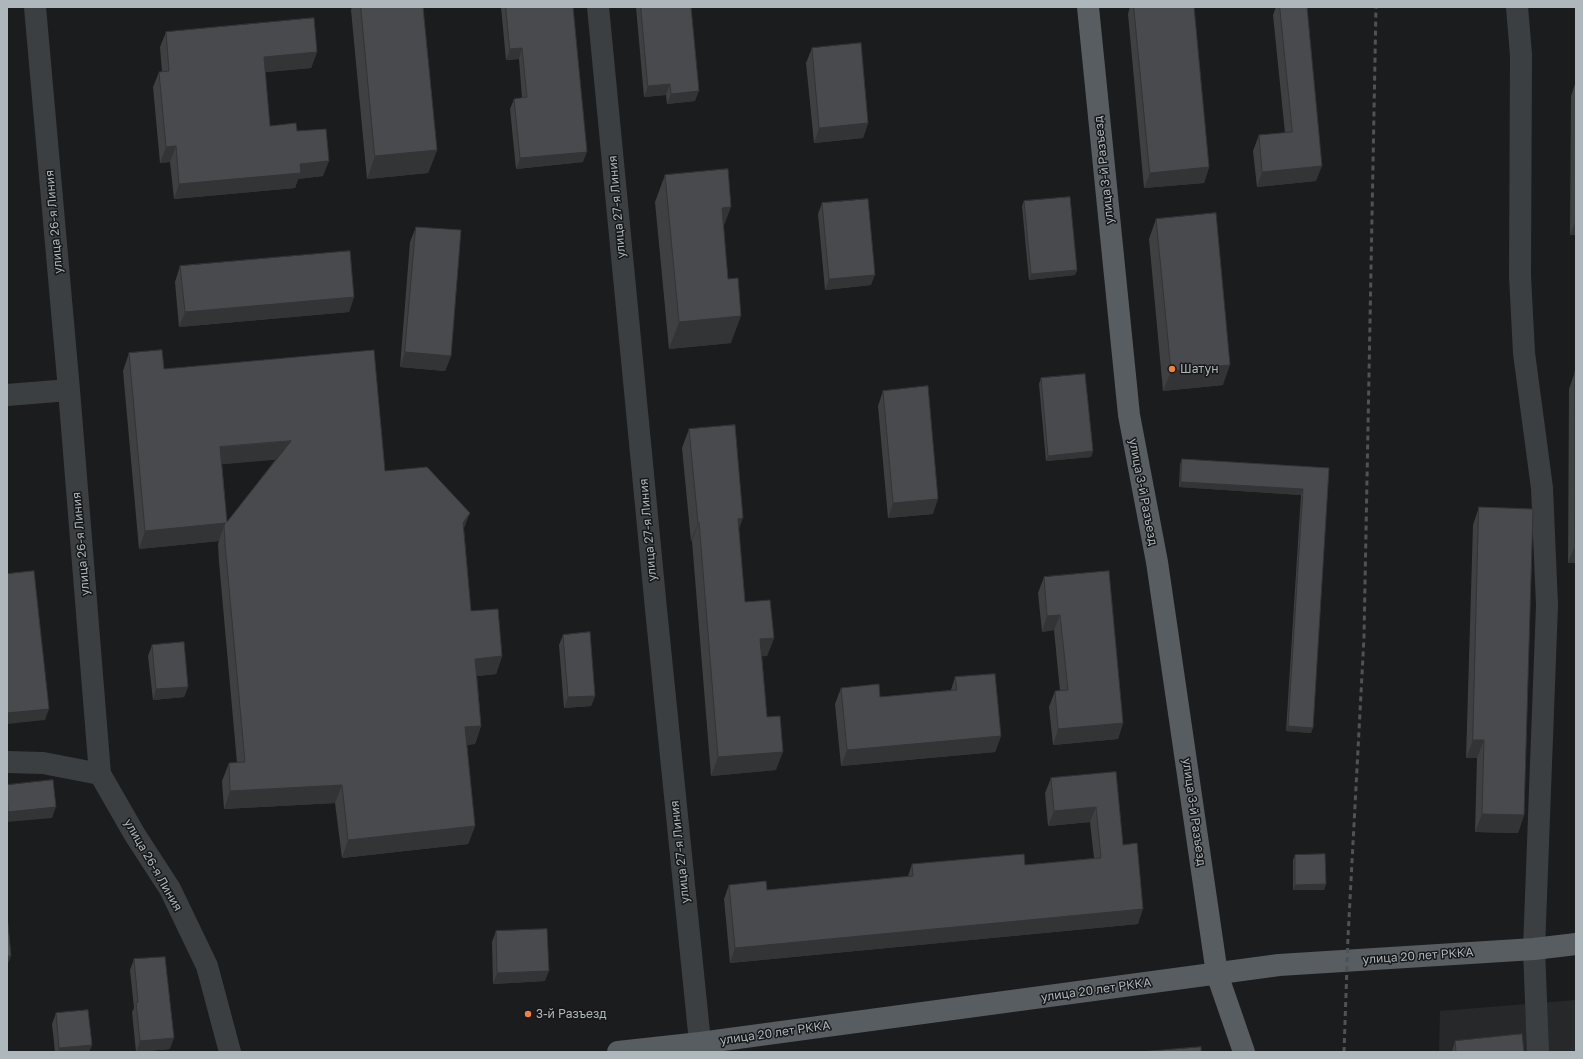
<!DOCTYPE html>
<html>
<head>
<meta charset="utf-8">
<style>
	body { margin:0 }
	#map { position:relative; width:1583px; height:1059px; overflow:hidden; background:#1b1c1d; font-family:"Golos Text",sans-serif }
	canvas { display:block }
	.frame { position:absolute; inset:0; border:8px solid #aeb7bc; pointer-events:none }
</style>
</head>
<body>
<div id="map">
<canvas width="1583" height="1059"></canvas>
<div class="frame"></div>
</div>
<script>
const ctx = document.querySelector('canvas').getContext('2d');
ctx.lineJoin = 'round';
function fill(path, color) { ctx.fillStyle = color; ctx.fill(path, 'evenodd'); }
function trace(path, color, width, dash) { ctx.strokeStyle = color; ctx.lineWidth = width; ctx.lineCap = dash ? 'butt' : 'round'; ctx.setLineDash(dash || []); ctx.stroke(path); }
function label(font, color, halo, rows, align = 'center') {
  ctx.font = font + ' "Golos Text",sans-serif'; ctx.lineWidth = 3; ctx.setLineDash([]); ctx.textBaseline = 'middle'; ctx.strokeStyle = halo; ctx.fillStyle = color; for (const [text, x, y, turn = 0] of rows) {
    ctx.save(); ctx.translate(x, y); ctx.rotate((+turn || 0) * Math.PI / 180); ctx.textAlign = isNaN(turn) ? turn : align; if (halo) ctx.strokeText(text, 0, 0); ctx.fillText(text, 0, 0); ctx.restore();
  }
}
const built = new Path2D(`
	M 1576,1000 L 1576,1052 L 1439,1052 L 1440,1011 Z`);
const minor = new Path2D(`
	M 35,7 L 69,390 L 100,774 L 135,835 L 170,889 L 207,966 L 230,1052
	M 598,7 L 656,609 L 701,1052
	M 1517,7 L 1521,55 L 1520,276 L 1524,353 L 1542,488 L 1547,605 L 1534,949 L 1538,1052
	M 7,395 L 69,390
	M 7,762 L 43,763 L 100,774`);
const major = new Path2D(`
	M 1088,7 L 1129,415 L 1157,562 L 1217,974 L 1244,1052
	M 618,1052 L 700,1043 L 1279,965 L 1534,949 L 1576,944`);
const rail = new Path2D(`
	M 1344,1052 L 1348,937 L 1364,637 L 1376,7`);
const wall = new Path2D(`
	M 352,7 L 423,7 L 437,150 L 428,173 L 367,179 L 351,10 Z
	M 501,7 L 573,7 L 583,162 L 516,169 L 510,109 L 514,99 L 522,98 L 519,59 L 506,60 Z
	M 636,7 L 691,7 L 695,101 L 667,104 L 666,95 L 644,97 Z
	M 1130,7 L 1194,7 L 1209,167 L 1204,183 L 1144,188 L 1128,14 Z
	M 1276,7 L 1307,7 L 1316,181 L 1257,187 L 1253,151 L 1259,135 L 1285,133 L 1273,15 Z
	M 166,32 L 317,52 L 311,68 L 265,72 L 270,126 L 297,131 L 323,176 L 298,179 L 295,188 L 174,199 L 170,162 L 160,163 L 153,87 L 159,72 L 162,72 L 160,47 Z
	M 812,48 L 868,123 L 863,138 L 814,143 L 806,63 Z
	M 1576,81 L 1576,235 L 1570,235 L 1571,96 Z
	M 665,175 L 724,228 L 731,343 L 669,349 L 655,202 Z
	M 1024,201 L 1077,270 L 1075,275 L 1029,280 L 1022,206 Z
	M 822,203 L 871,285 L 825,290 L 818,214 Z
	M 1156,219 L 1223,385 L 1163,391 L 1149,239 Z
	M 416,227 L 451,356 L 445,371 L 400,367 L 410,242 Z
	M 180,266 L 354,297 L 349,312 L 179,327 L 175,282 Z
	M 129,353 L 385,471 L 464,529 L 471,611 L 502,656 L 496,674 L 477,676 L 481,726 L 475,744 L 467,745 L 475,826 L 468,844 L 342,858 L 335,803 L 224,809 L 222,781 L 229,763 L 237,763 L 219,562 L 218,544 L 219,541 L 139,549 L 123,371 ZM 276,459 L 227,522 L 222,464 Z
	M 1575,372 L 1576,563 L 1568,563 L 1569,389 Z
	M 1041,378 L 1093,451 L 1091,457 L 1046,461 L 1039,384 Z
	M 883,391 L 933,514 L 888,518 L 878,406 Z
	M 689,429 L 739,529 L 745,602 L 774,638 L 767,656 L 762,656 L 767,717 L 776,770 L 711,776 L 692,541 L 691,541 L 682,448 Z
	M 1182,459 L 1329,468 L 1311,733 L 1286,731 L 1301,495 L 1179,487 L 1180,464 Z
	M 1479,507 L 1524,815 L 1518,833 L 1475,832 L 1477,758 L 1466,758 L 1473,525 Z
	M 1044,577 L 1123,723 L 1118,739 L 1053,745 L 1049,707 L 1055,691 L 1060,691 L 1054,630 L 1042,632 L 1038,593 Z
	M 563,635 L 595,696 L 591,706 L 564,708 L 559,645 Z
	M 152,645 L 188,687 L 184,697 L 153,700 L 148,656 Z
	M 955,677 L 1001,736 L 995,752 L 841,766 L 835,704 L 841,688 L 880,697 L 951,690 Z
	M 1116,772 L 1123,845 L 1138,924 L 730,963 L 724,899 L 729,885 L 767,890 L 908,876 L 912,864 L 1025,865 L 1094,858 L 1090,822 L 1048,826 L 1045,793 L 1051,778 Z
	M 1295,855 L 1326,884 L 1324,890 L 1293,890 L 1293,860 Z
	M 496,931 L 545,981 L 493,984 L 492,942 Z
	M 134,959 L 170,1049 L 136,1052 L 132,1012 L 134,1008 L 130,970 Z
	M 56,1013 L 92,1045 L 89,1052 L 55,1052 L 52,1024 Z
	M 1455,1041 L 1524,1052 L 1452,1052 Z`);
const shadedWall = new Path2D(`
	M 522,48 L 519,59 L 506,60 L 510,49 Z
	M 317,52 L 311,68 L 258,73 L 264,57 Z
	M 670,84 L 666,95 L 644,97 L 648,86 Z
	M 699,91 L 695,101 L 667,104 L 671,94 Z
	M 868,123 L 863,138 L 814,143 L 819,128 Z
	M 176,146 L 170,162 L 160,163 L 166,147 Z
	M 437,150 L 428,173 L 367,179 L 375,156 Z
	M 587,152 L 583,162 L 516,169 L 520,158 Z
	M 329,161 L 323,176 L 298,179 L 295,188 L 174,199 L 179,184 L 300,164 Z
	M 1322,166 L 1316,181 L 1257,187 L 1262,172 Z
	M 1209,167 L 1204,183 L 1144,188 L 1150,173 Z
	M 731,207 L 721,234 L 722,208 Z
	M 1576,220 L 1576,235 L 1570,235 Z
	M 1077,270 L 1075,275 L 1029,280 L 1031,274 Z
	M 875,275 L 871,285 L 825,290 L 829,279 Z
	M 354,297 L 349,312 L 179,327 L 185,312 Z
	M 741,316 L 731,343 L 669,349 L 679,322 Z
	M 405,352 L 451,356 L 445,371 L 400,367 Z
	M 1230,365 L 1223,385 L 1163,391 L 1171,371 Z
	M 291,441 L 284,459 L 214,465 L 220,447 Z
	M 1093,451 L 1091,457 L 1046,461 L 1048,456 Z
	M 1181,482 L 1303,489 L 1301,495 L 1179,487 Z
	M 938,499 L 933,514 L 888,518 L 893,503 Z
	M 470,513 L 463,531 L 463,523 Z
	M 743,518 L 736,537 L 738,519 Z
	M 699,522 L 692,541 L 691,541 L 698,523 Z
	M 226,523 L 224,525 L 219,541 L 139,549 L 145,531 Z
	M 1575,545 L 1576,545 L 1576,563 L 1568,563 Z
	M 1060,615 L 1054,630 L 1042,632 L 1047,616 Z
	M 774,638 L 767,656 L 754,657 L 760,639 Z
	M 502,656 L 496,674 L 469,677 L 475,659 Z
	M 188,687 L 184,697 L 153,700 L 156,689 Z
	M 595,696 L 591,706 L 564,708 L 568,697 Z
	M 49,709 L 45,720 L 7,724 L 7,713 Z
	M 1123,723 L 1118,739 L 1053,745 L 1058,729 Z
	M 481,726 L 475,744 L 459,745 L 465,727 Z
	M 1288,726 L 1313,728 L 1311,733 L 1286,731 Z
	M 1001,736 L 995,752 L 841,766 L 847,750 Z
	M 1473,740 L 1484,740 L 1477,758 L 1466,758 Z
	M 783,752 L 776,770 L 711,776 L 718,757 Z
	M 342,785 L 335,803 L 224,809 L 230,791 Z
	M 56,807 L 52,818 L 7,822 L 7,814 L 8,812 Z
	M 1096,807 L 1090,822 L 1048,826 L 1054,811 Z
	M 1482,814 L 1524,815 L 1518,833 L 1475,832 Z
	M 475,826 L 468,844 L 342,858 L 348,840 Z
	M 1326,884 L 1324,890 L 1293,890 L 1295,885 Z
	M 1143,909 L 1138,924 L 730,963 L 735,948 Z
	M 7,956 L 11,956 L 7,966 Z
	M 549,971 L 545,981 L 493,984 L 497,973 Z
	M 174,1038 L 170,1049 L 136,1052 L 140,1041 Z
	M 92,1045 L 89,1052 L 58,1052 L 59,1048 Z`);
const building = new Path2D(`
	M 361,7 L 423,7 L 437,150 L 375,156 Z
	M 506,7 L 573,7 L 587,152 L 520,158 L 514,99 L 527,97 L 522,48 L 510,49 Z
	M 641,7 L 691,7 L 699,91 L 671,94 L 670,84 L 648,86 Z
	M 1134,7 L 1194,7 L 1209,167 L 1150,173 Z
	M 1280,7 L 1307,7 L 1322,166 L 1262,172 L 1259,135 L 1292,132 Z
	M 314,18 L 317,52 L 264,57 L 270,126 L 296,123 L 297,131 L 326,129 L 329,161 L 300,164 L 301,173 L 179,184 L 176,146 L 166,147 L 159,72 L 169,71 L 166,32 Z
	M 861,43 L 868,123 L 819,128 L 812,48 Z
	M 728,169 L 731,207 L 722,208 L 728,279 L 738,278 L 741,316 L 679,322 L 665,175 Z
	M 1070,197 L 1077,270 L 1031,274 L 1024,201 Z
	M 868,199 L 875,275 L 829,279 L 822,203 Z
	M 1216,213 L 1230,365 L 1171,371 L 1156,219 Z
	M 416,227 L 461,230 L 451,356 L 405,352 Z
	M 350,251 L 354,297 L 185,312 L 180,266 Z
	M 162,350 L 164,369 L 374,350 L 385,471 L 427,467 L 470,513 L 463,523 L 471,611 L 498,609 L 502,656 L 475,659 L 481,726 L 465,727 L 475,826 L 348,840 L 342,785 L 230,791 L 229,763 L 245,762 L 225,544 L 224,525 L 226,523 L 145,531 L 129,353 ZM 291,441 L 227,522 L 220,447 Z
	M 1575,372 L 1576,372 L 1576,545 L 1575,545 Z
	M 1085,374 L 1093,451 L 1048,456 L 1041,378 Z
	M 928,386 L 938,499 L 893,503 L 883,391 Z
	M 735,425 L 743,518 L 738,519 L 745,602 L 770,600 L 774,638 L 760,639 L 767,717 L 780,716 L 783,752 L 718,757 L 699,522 L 698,523 L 689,429 Z
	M 1182,459 L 1329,468 L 1313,728 L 1288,726 L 1303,489 L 1181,482 Z
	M 1479,507 L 1533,509 L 1524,815 L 1482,814 L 1484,740 L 1473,740 Z
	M 34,571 L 49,709 L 7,713 L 7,574 Z
	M 1109,571 L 1123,723 L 1058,729 L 1055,691 L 1068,690 L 1060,615 L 1047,616 L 1044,577 Z
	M 590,632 L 595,696 L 568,697 L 563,635 Z
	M 184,642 L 188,687 L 156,689 L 152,645 Z
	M 995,674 L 1001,736 L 847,750 L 841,688 L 879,684 L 880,697 L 957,690 L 955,677 Z
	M 1116,772 L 1123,845 L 1137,843 L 1143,909 L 735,948 L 729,885 L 766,881 L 767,890 L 913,876 L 912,864 L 1024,854 L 1025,865 L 1101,858 L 1096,807 L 1054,811 L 1051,778 Z
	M 53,780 L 56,807 L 8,812 L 7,785 Z
	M 1325,854 L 1326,884 L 1295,885 L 1295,855 Z
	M 7,914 L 11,956 L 7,956 Z
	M 547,929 L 549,971 L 497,973 L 496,931 Z
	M 165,957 L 174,1038 L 140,1041 L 136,1002 L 138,1002 L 134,959 Z
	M 88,1010 L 92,1045 L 59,1048 L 56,1013 Z
	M 1522,1034 L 1524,1052 L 1456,1052 L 1455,1041 Z
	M 1201,1047 L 1201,1052 L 1140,1052 Z`);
const markers = [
	[1172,369,4,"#f08241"],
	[528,1014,4,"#f08241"]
];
const streetNames = [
	["улица 3-й Разъезд",1104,170,-96],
	["улица 27-я Линия",617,207,-95],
	["улица 26-я Линия",54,222,-95],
	["улица 3-й Разъезд",1143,492,79],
	["улица 27-я Линия",648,530,-95],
	["улица 26-я Линия",81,544,-95],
	["улица 3-й Разъезд",1194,812,82],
	["улица 27-я Линия",680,852,-96],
	["улица 26-я Линия",153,865,60],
	["улица 20 лет РККА",1418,956,-4],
	["улица 20 лет РККА",1096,990,-8],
	["улица 20 лет РККА",775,1033,-8]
];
const poiNames = [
	["Шатун",1180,369],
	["3-й Разъезд",536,1014]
];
fill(built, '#27282a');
trace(minor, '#3c3f42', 22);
trace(major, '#585d61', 22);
trace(rail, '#4f5357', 3, [5, 4]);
fill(wall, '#3e4042');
fill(shadedWall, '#323436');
fill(building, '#484a4d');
trace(building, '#323436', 1);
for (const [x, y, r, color] of markers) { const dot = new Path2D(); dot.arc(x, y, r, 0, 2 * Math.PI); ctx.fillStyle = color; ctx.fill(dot); trace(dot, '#161718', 1.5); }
label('12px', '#aeb7bc', '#161718', streetNames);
label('12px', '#aeb7bc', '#161718', poiNames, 'left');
</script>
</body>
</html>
